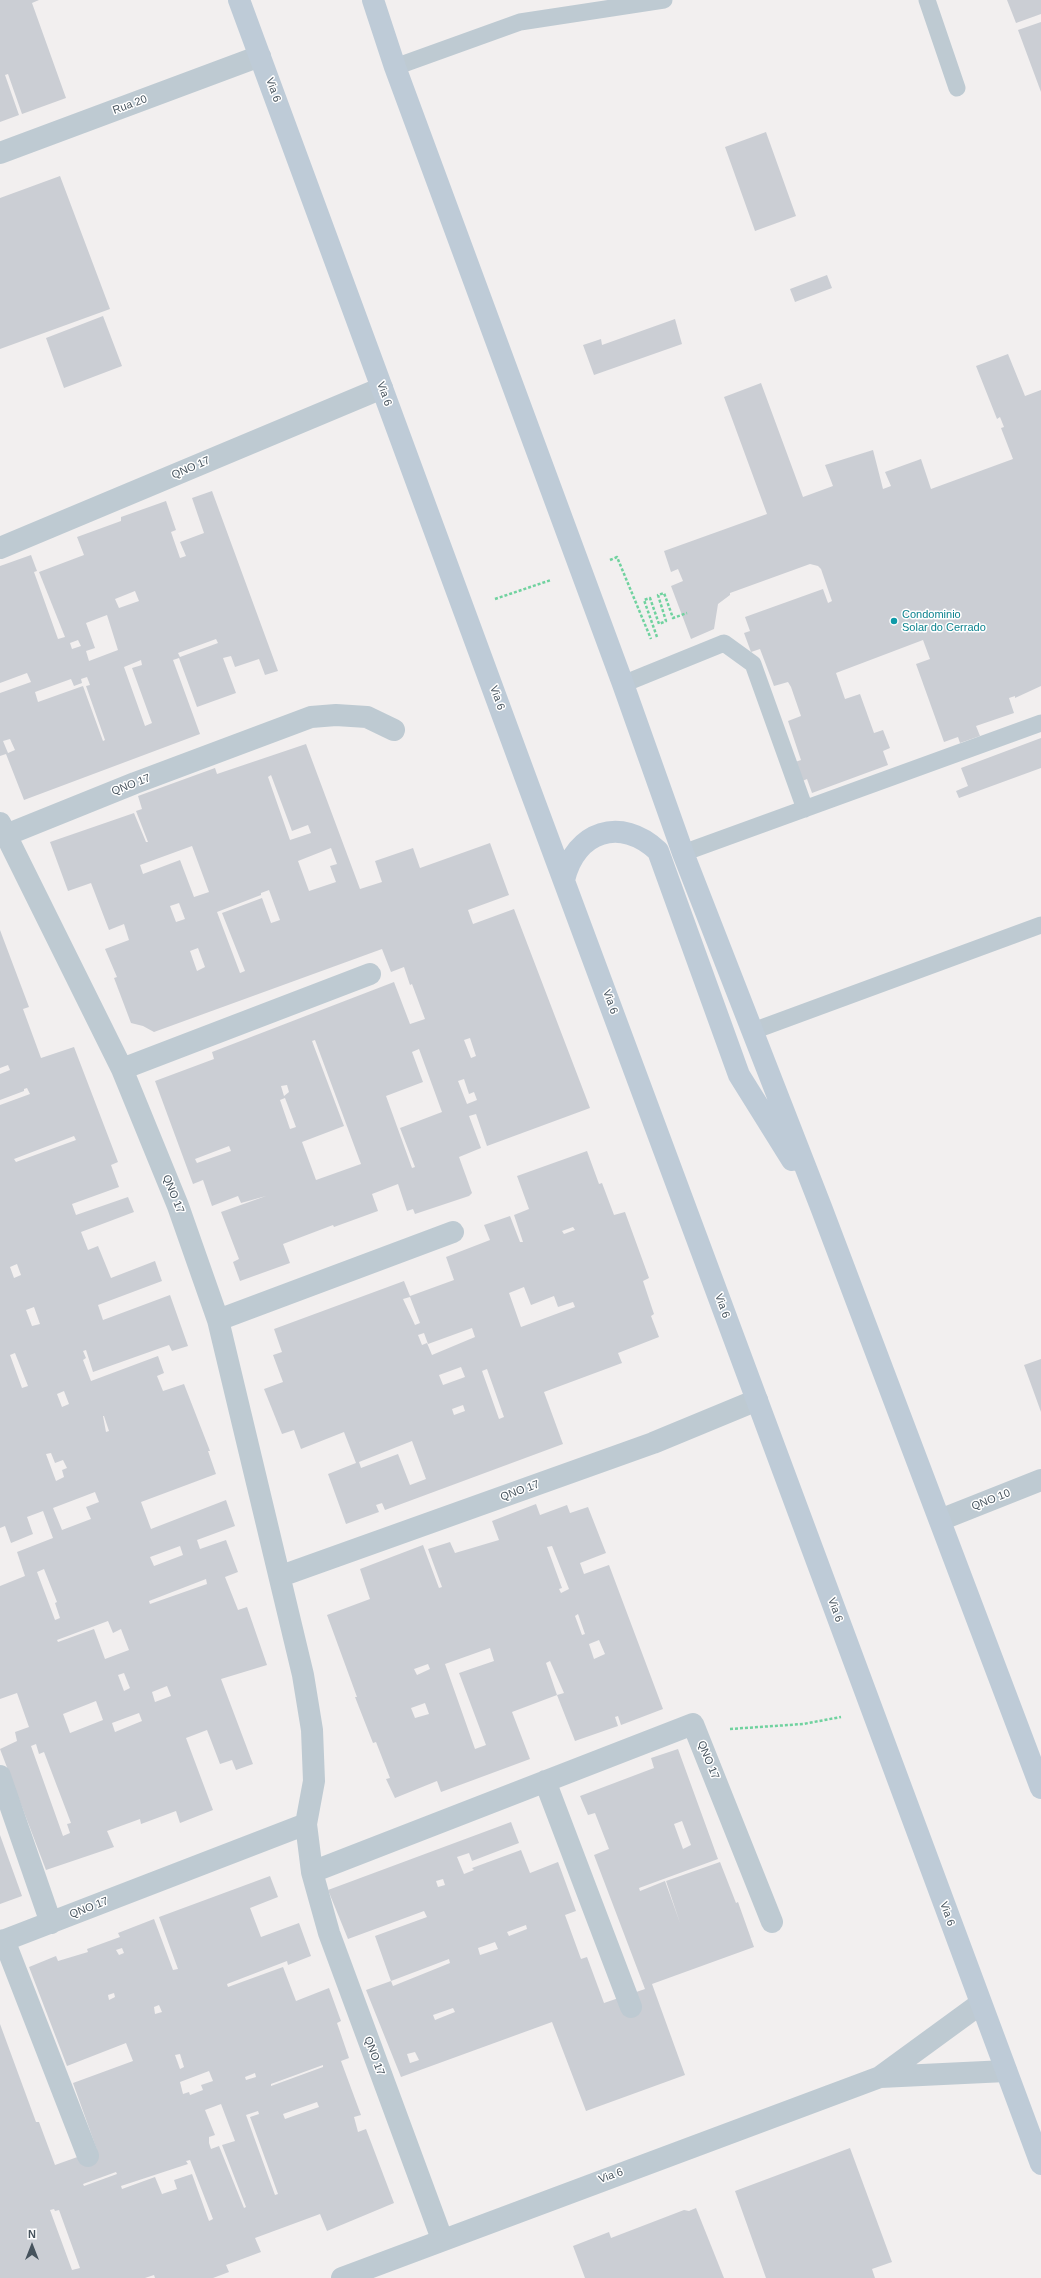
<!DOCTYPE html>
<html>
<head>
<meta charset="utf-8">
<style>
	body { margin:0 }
	#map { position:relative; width:1041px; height:2278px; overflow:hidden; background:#f2efef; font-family:Helvetica,sans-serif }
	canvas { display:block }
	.north { position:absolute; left:12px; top:2226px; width:40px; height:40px; -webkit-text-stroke:3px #fff; paint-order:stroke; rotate:0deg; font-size:11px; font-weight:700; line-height:16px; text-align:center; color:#46535d }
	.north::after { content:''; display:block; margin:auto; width:14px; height:18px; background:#46535d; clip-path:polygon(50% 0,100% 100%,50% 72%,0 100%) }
</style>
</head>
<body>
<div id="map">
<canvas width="1041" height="2278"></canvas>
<div class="north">N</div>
</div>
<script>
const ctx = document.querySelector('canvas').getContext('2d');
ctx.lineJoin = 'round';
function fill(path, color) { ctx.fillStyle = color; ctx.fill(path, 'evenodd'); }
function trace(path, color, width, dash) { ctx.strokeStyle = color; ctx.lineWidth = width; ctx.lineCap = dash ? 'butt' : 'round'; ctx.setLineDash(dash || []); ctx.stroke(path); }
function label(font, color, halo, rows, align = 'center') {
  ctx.font = font + ' Helvetica,sans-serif'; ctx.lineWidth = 3; ctx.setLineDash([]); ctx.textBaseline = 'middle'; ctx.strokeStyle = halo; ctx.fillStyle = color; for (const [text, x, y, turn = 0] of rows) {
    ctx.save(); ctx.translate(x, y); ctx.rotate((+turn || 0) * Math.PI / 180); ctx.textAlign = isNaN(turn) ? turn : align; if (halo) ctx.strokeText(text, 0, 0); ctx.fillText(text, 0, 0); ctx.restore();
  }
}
const building = new Path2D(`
	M 0,0 L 39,0 L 32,3 L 66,98 L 22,114 L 8,74 L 5,75 L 19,115 L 0,122 Z
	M 1007,0 L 1041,0 L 1041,14 L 1016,23 Z
	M 1041,22 L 1041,92 L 1018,30 Z
	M 766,132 L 796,216 L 755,231 L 725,147 Z
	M 60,176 L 110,309 L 0,349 L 0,198 Z
	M 827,275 L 832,288 L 795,302 L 790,289 Z
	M 103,316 L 122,366 L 64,388 L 46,338 Z
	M 675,319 L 682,344 L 594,375 L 583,345 L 601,339 L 602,345 Z
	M 1008,354 L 1025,396 L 1041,390 L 1041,686 L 1015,698 L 1015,696 L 1009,698 L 1014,713 L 976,726 L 980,736 L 960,743 L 958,737 L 944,742 L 916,664 L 930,659 L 923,640 L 836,673 L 845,699 L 860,694 L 874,733 L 883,730 L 890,748 L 883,751 L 888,765 L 812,793 L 807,779 L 800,782 L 792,763 L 801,760 L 788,721 L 801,716 L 791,687 L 788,682 L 774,686 L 760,649 L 751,652 L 744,633 L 750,631 L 745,617 L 823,589 L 828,603 L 832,601 L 821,569 L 818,566 L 810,564 L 730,593 L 730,595 L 718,604 L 714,629 L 691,639 L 671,586 L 683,581 L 678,569 L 671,572 L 664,551 L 767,514 L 724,397 L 761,383 L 803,497 L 833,486 L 825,465 L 873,450 L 883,489 L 891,486 L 885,472 L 921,459 L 931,489 L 1013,459 L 1001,428 L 1004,427 L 1000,417 L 997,419 L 976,366 Z
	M 212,491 L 278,671 L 265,675 L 259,659 L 235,667 L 231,656 L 223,658 L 236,693 L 197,707 L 179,658 L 173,660 L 200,734 L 24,800 L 6,754 L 0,756 L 0,693 L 31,682 L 27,673 L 0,683 L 0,566 L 31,555 L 37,571 L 34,572 L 58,639 L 65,637 L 39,572 L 84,555 L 77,537 L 121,521 L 121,517 L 166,501 L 176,530 L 171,532 L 180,558 L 186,556 L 180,542 L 204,533 L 192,498 ZM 135,591 L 139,601 L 119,608 L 115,599 ZM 107,615 L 118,650 L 89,661 L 86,651 L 95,648 L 86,623 ZM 216,639 L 218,643 L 180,657 L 178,653 ZM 78,640 L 81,646 L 72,649 L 70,643 ZM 141,660 L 142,665 L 132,668 L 152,723 L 145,726 L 124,667 ZM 87,677 L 90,685 L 86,686 L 105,740 L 103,741 L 83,686 L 38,702 L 35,692 L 71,679 L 74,686 L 82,683 L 81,679 ZM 10,739 L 15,750 L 8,753 L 3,741 Z
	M 1041,738 L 1041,768 L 959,798 L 956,791 L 968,786 L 961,768 Z
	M 306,744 L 360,889 L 382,882 L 375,861 L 413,848 L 420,868 L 490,843 L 509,895 L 468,910 L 473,924 L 514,909 L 590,1108 L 487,1146 L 476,1114 L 469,1116 L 481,1148 L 459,1157 L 472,1193 L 469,1196 L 415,1214 L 413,1209 L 407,1211 L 398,1184 L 372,1194 L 378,1211 L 334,1227 L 333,1225 L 283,1244 L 290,1263 L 240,1281 L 233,1262 L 239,1259 L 221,1212 L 266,1196 L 241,1203 L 238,1196 L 212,1206 L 203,1180 L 193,1184 L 155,1081 L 214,1059 L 212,1052 L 394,982 L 410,1024 L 425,1019 L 412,984 L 410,985 L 404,967 L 391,972 L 382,949 L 154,1032 L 143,1026 L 131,1023 L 114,978 L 117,977 L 105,949 L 129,940 L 124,924 L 109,930 L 91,883 L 68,891 L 50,842 L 134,813 L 146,842 L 148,842 L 136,811 L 142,809 L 138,796 L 215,768 L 217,774 ZM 271,775 L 292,831 L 308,825 L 311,833 L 290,840 L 268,777 ZM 192,846 L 209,892 L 194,897 L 180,860 L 143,874 L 140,865 ZM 331,848 L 337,864 L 330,866 L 336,882 L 309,891 L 298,861 ZM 269,890 L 280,920 L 271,923 L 262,898 L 222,913 L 245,971 L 240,973 L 217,912 L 261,895 L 261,893 ZM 179,903 L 185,919 L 176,922 L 170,906 ZM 198,948 L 205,967 L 197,971 L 190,951 ZM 470,1038 L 476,1056 L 471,1058 L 464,1040 ZM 315,1040 L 361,1164 L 316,1180 L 302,1142 L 344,1126 L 312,1041 ZM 419,1049 L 442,1112 L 400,1128 L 415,1167 L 412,1168 L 386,1096 L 423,1082 L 412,1052 ZM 464,1079 L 469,1094 L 474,1092 L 477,1100 L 467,1104 L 458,1081 ZM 287,1085 L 289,1092 L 284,1096 L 281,1086 ZM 285,1098 L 296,1127 L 290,1129 L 280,1100 ZM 229,1146 L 231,1151 L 197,1163 L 195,1159 Z
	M 0,930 L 29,1007 L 23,1009 L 41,1058 L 74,1047 L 118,1162 L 111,1165 L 119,1187 L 72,1204 L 76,1215 L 128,1197 L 134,1212 L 81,1232 L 88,1250 L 98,1246 L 111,1278 L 155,1261 L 162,1281 L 98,1305 L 103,1320 L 170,1295 L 188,1346 L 172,1351 L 169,1345 L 93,1372 L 86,1350 L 83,1351 L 86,1358 L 83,1360 L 91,1381 L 158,1356 L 164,1373 L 157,1376 L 163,1391 L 184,1384 L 210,1451 L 208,1451 L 216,1474 L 141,1502 L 151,1529 L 226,1500 L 235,1526 L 197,1540 L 200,1549 L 226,1540 L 238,1572 L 225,1577 L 238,1610 L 247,1607 L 267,1665 L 221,1679 L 253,1764 L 236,1770 L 232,1760 L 220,1764 L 207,1730 L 186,1738 L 213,1810 L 180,1823 L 176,1811 L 141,1824 L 140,1819 L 107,1831 L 114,1847 L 46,1870 L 0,1749 L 17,1741 L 15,1732 L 29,1727 L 17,1693 L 0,1699 L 0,1586 L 25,1576 L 17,1552 L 53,1538 L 43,1511 L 27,1517 L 33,1534 L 11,1543 L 5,1526 L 0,1528 L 0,1105 L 30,1094 L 27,1088 L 24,1089 L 24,1091 L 0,1100 L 0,1074 L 10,1070 L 8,1065 L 0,1068 ZM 74,1136 L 76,1140 L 16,1162 L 14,1159 ZM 17,1264 L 21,1275 L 14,1278 L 10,1267 ZM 34,1307 L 40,1324 L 32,1326 L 26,1310 ZM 15,1353 L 28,1386 L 22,1388 L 10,1355 ZM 64,1391 L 69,1404 L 62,1407 L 57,1394 ZM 103,1416 L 104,1416 L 109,1431 L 106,1432 ZM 51,1453 L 55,1463 L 63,1460 L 67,1468 L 62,1470 L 64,1477 L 56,1481 L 46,1454 ZM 95,1492 L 99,1502 L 86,1507 L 91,1519 L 62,1530 L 53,1508 ZM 180,1546 L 183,1555 L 154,1566 L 150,1557 ZM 44,1569 L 57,1602 L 55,1603 L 60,1618 L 55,1620 L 37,1572 ZM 206,1579 L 207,1584 L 150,1604 L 149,1601 ZM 108,1621 L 113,1633 L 121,1629 L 129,1650 L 105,1659 L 94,1629 L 58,1642 L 57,1640 ZM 124,1673 L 130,1688 L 124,1691 L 118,1675 ZM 167,1686 L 171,1696 L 155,1702 L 152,1692 ZM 96,1701 L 103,1720 L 70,1733 L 63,1714 ZM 139,1713 L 142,1721 L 115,1732 L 112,1723 ZM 36,1744 L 39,1754 L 44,1752 L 71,1823 L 67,1824 L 70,1833 L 63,1836 L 31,1746 Z
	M 587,1151 L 599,1184 L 602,1183 L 614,1215 L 625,1212 L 649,1278 L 643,1281 L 654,1314 L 651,1316 L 659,1337 L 618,1353 L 622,1363 L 544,1392 L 563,1444 L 385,1510 L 382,1503 L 376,1505 L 379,1512 L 346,1524 L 328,1474 L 356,1463 L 344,1432 L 301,1449 L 294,1430 L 282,1434 L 264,1389 L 283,1382 L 273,1355 L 282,1352 L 274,1329 L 404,1281 L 410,1296 L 454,1280 L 446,1257 L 490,1240 L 484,1225 L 510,1216 L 520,1242 L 523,1242 L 514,1215 L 529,1209 L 517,1176 ZM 573,1227 L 575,1230 L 564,1234 L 562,1231 ZM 524,1287 L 531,1305 L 554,1296 L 558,1307 L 573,1302 L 575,1307 L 521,1327 L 509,1293 ZM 410,1297 L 420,1323 L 415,1325 L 403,1299 ZM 472,1328 L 475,1337 L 432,1355 L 427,1343 L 422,1345 L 418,1335 L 424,1333 L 428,1344 ZM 461,1367 L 465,1377 L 443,1385 L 439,1375 ZM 487,1369 L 504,1417 L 499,1419 L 482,1371 ZM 463,1405 L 465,1411 L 454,1415 L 452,1409 ZM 412,1441 L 426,1479 L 410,1485 L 398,1454 L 361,1468 L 359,1462 Z
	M 1041,1359 L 1041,1412 L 1024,1365 Z
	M 536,1504 L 540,1515 L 567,1505 L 570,1513 L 588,1507 L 606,1553 L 580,1563 L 584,1574 L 609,1565 L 663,1709 L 621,1725 L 618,1716 L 615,1717 L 618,1726 L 575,1741 L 557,1695 L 564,1693 L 550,1661 L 546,1663 L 557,1695 L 512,1712 L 530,1759 L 441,1792 L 437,1781 L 395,1798 L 386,1779 L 390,1778 L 376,1742 L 373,1743 L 355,1697 L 357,1697 L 327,1615 L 370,1599 L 360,1569 L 423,1545 L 439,1588 L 442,1587 L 428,1549 L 450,1542 L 455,1553 L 499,1540 L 492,1521 ZM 552,1546 L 569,1589 L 561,1593 L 559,1589 L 562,1588 L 547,1547 ZM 578,1614 L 585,1634 L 582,1635 L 575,1616 ZM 599,1640 L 605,1654 L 594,1659 L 589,1644 ZM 490,1648 L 494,1661 L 459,1673 L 486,1745 L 475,1749 L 445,1664 ZM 428,1664 L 430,1669 L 417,1675 L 414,1669 ZM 425,1703 L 429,1714 L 415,1718 L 411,1708 Z
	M 678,1749 L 718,1859 L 639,1888 L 640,1891 L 665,1881 L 680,1923 L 666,1881 L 720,1862 L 736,1903 L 738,1902 L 754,1947 L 652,1984 L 685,2075 L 586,2111 L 552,2022 L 401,2077 L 366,1990 L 391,1981 L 393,1986 L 450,1963 L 449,1959 L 391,1981 L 375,1936 L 427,1917 L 424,1911 L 348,1939 L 328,1890 L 511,1822 L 519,1843 L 472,1861 L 469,1853 L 457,1857 L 464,1874 L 474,1870 L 472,1868 L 521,1850 L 530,1873 L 558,1862 L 576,1911 L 565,1915 L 581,1959 L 587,1957 L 604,2003 L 645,1989 L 594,1855 L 609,1849 L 595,1813 L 588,1815 L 580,1796 L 654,1768 L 651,1758 ZM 682,1821 L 691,1845 L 683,1849 L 674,1824 ZM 443,1879 L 445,1885 L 438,1887 L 436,1881 ZM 526,1925 L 527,1929 L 509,1936 L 507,1932 ZM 495,1942 L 498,1949 L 480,1955 L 478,1948 ZM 453,2008 L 455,2012 L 435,2020 L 433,2015 ZM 415,2052 L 419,2060 L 410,2063 L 407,2054 Z
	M 0,1835 L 22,1896 L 0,1904 Z
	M 270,1876 L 278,1897 L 250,1908 L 261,1937 L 299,1923 L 311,1956 L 288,1965 L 287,1961 L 227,1984 L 228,1987 L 283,1967 L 296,2001 L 329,1988 L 341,2021 L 337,2023 L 349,2058 L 341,2061 L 361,2115 L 354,2117 L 358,2132 L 366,2129 L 394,2203 L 327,2231 L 320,2214 L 255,2238 L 261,2252 L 226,2265 L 229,2272 L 213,2278 L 155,2278 L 154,2275 L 145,2278 L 0,2278 L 0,2024 L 36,2122 L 39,2122 L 55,2165 L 97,2150 L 73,2083 L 133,2061 L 126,2043 L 67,2066 L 29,1967 L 56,1956 L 58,1961 L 88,1952 L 87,1949 L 120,1937 L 118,1933 L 154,1919 L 173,1970 L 178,1969 L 159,1917 ZM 122,1948 L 124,1953 L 119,1955 L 116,1950 ZM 114,1993 L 115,1997 L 109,2000 L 108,1995 ZM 159,2005 L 162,2012 L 155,2014 L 154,2007 ZM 180,2054 L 184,2067 L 180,2069 L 175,2055 ZM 323,2065 L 323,2067 L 271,2086 L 271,2084 ZM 209,2071 L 213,2081 L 201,2085 L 203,2090 L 190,2095 L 189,2092 L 183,2094 L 180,2082 ZM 255,2073 L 256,2077 L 246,2080 L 245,2077 ZM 317,2102 L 319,2107 L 285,2119 L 283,2114 ZM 221,2104 L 235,2141 L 222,2145 L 246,2207 L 244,2208 L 219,2146 L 211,2149 L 209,2143 L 209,2137 L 215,2135 L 205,2110 ZM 258,2111 L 259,2114 L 250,2117 L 278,2194 L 275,2195 L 246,2115 ZM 190,2160 L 213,2219 L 209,2221 L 192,2174 L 174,2180 L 177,2189 L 162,2194 L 155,2177 L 122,2189 L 121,2186 L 188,2164 L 186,2161 ZM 116,2172 L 117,2174 L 84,2186 L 83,2184 ZM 54,2209 L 55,2211 L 59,2210 L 80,2268 L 72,2270 L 50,2210 Z
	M 850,2148 L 892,2262 L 872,2269 L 875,2278 L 766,2278 L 735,2191 Z
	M 696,2208 L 724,2278 L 585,2278 L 573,2246 L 609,2232 L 611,2238 L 684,2210 L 689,2211 Z`);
const path = new Path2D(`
	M 610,560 L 617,557 L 651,639
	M 495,599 L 551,580
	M 657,637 L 644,600 L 650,598 L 659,624 L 666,621 L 658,595 L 664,593 L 673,618 L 687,613
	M 730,1729 L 803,1724 L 841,1717`);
const service = new Path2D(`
	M 927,0 L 957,88
	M 395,67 L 520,22 L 664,0
	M 623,684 L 724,643 L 753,664 L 805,809
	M 683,853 L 1041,723
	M 753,1031 L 1041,925`);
const minor = new Path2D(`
	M 0,548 L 382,388
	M 0,823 L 122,1069 L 178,1206 L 218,1320 L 303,1675 L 312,1730 L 314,1781 L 306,1824 L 312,1872 L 329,1933 L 442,2239
	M 6,835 L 135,783 L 311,717 L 336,715 L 367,717 L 394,730
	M 122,1069 L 370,974
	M 218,1320 L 453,1232
	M 281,1576 L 653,1443 L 757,1400
	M 0,1776 L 51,1923
	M 545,1781 L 631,2007
	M 312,1872 L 693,1724 L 772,1922
	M 4,1940 L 88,2156
	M 0,1942 L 306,1824`);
const tertiary = new Path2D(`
	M 0,153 L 260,56
	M 940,1520 L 1041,1480
	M 880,2077 L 1006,2071
	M 342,2278 L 880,2077 L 980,2004`);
const secondary = new Path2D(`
	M 239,0 L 529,787 L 1041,2164
	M 373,0 L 395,67 L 623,684 L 683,853 L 821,1207 L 1041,1788
	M 564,880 C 575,831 621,816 658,851 L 739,1075 L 792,1160`);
const markers = [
	[894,621,4,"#0f9aa8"]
];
const streetNames = [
	["Via 6",273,90,70],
	["Rua 20",130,105,-20],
	["Via 6",384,394,70],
	["QNO 17",191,468,-23],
	["Via 6",497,698,70],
	["QNO 17",131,785,-21],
	["Via 6",610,1002,70],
	["QNO 17",173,1194,68],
	["Via 6",722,1306,70],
	["QNO 17",520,1491,-20],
	["QNO 10",991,1500,-21],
	["Via 6",835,1610,70],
	["QNO 17",708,1760,68],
	["QNO 17",89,1908,-21],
	["Via 6",947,1914,70],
	["QNO 17",374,2056,70],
	["Via 6",611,2176,-20]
];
const cultureNames = [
	["Condominio",902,615],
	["Solar do Cerrado",902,628]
];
fill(building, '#cbced4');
trace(path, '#70d29f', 2.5, [3, 2]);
trace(service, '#becad2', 17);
trace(minor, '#becad2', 22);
trace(tertiary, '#becad2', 22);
trace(secondary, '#becbd7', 22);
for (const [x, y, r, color] of markers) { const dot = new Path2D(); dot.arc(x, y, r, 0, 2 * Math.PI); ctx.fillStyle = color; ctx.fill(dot); trace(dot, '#fff', 1.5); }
label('11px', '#46535d', '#fff', streetNames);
label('11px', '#0d838f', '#fff', cultureNames, 'left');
</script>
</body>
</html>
